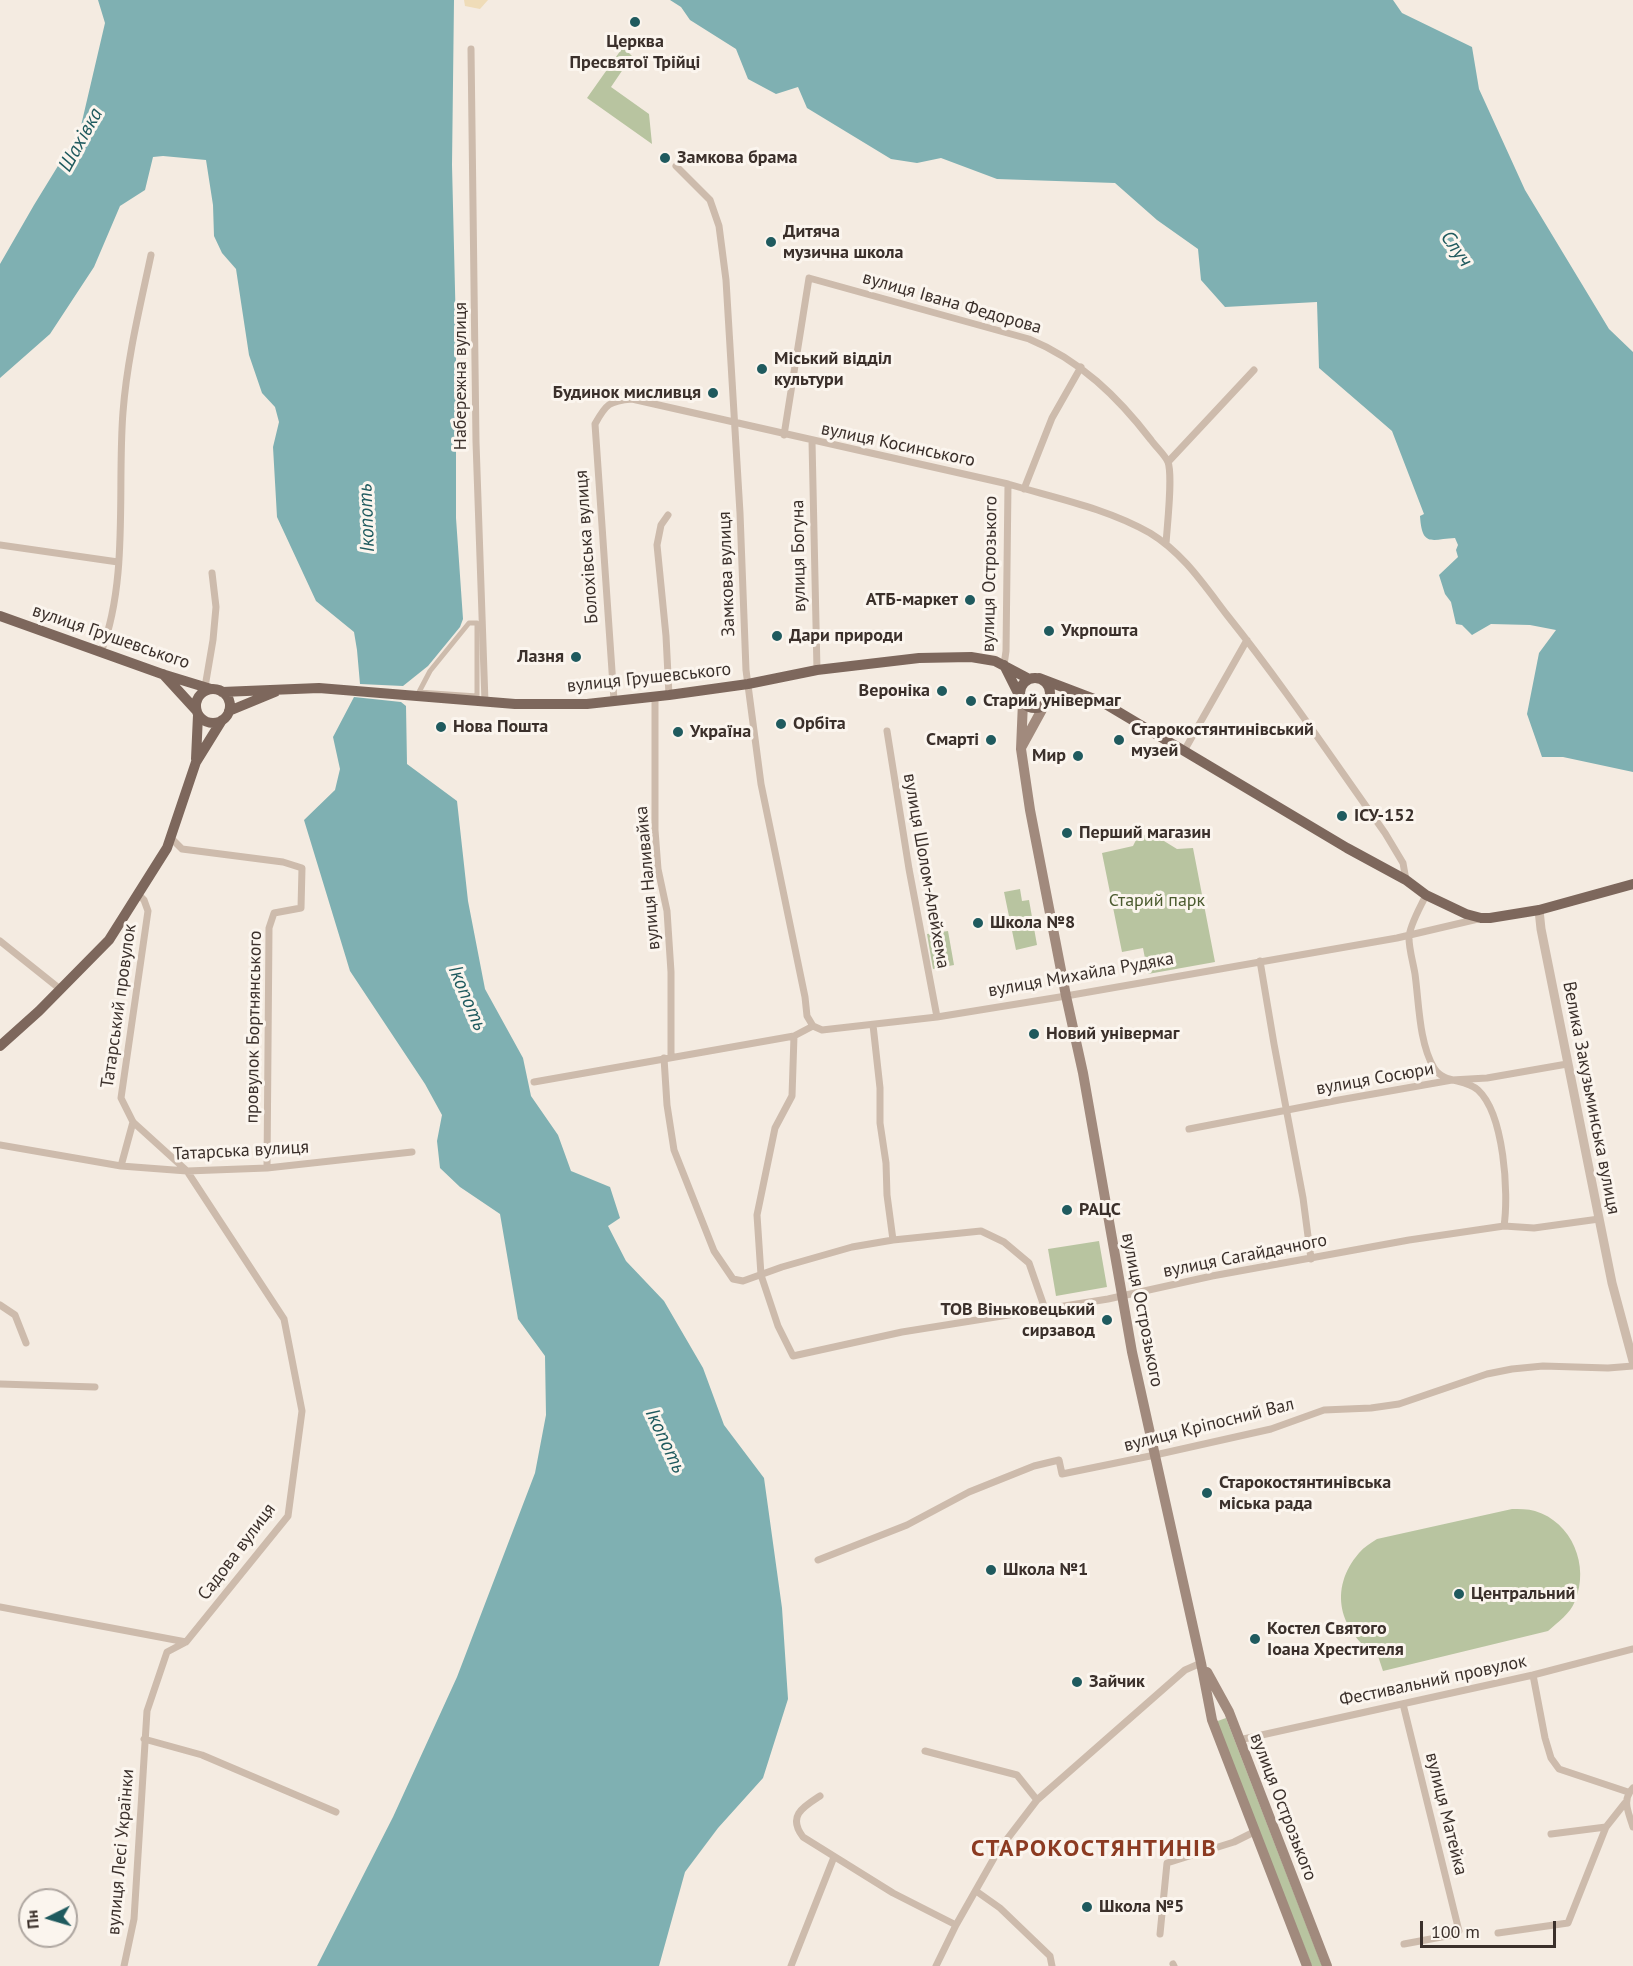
<!DOCTYPE html>
<html>
<head>
<meta charset="utf-8">
<style>
	body { margin:0 }
	#map { position:relative; width:1633px; height:1966px; overflow:hidden; background:#f4ebe1; font-family:"PT Sans",sans-serif }
	canvas { display:block }
	.north { position:absolute; left:18px; top:1888px; width:60px; height:60px; box-sizing:border-box; background:#fbf5ee; border:2px solid #aea6a0; border-radius:50%; rotate:265deg; font-size:16px; font-weight:700; line-height:24px; text-align:center; color:#3b302b }
	.north::after { content:''; display:block; margin:auto; width:21px; height:27px; background:#1f5a5e; clip-path:polygon(50% 0,100% 100%,50% 72%,0 100%) }
	.scale { position:absolute; left:1420px; top:1921px; width:136px; height:27px; box-sizing:border-box; border:3px solid #3b302b; border-top:0; padding-left:8px; font-size:18px; line-height:21px; white-space:nowrap; color:#3b302b; -webkit-text-stroke:4px #fbf5ee; paint-order:stroke }
</style>
</head>
<body>
<div id="map">
<canvas width="1633" height="1966"></canvas>
<div class="north">Пн</div>
<div class="scale">100 m</div>
</div>
<script>
const ctx = document.querySelector('canvas').getContext('2d');
ctx.lineJoin = 'round';
function fill(path, color) { ctx.fillStyle = color; ctx.fill(path, 'evenodd'); }
function trace(path, color, width, dash) { ctx.strokeStyle = color; ctx.lineWidth = width; ctx.lineCap = dash ? 'butt' : 'round'; ctx.setLineDash(dash || []); ctx.stroke(path); }
function label(font, color, halo, rows, align = 'center') {
  ctx.font = font + ' "PT Sans",sans-serif'; ctx.lineWidth = 6; ctx.setLineDash([]); ctx.textBaseline = 'middle'; ctx.strokeStyle = halo; ctx.fillStyle = color; for (const [text, x, y, turn = 0] of rows) {
    ctx.save(); ctx.translate(x, y); ctx.rotate((+turn || 0) * Math.PI / 180); ctx.textAlign = isNaN(turn) ? turn : align; if (halo) ctx.strokeText(text, 0, 0); ctx.fillText(text, 0, 0); ctx.restore();
  }
}
const green = new Path2D(`
	M 623,47 L 632,56 L 611,87 L 649,114 L 652,144 L 587,98 Z
	M 1151,833 L 1177,849 L 1193,848 L 1215,962 L 1148,974 L 1143,948 L 1122,952 L 1102,853 L 1133,846 L 1137,838 Z
	M 1020,889 L 1022,901 L 1029,900 L 1037,945 L 1016,950 L 1004,892 Z
	M 948,931 L 954,965 L 933,969 L 927,934 Z
	M 1099,1241 L 1107,1287 L 1056,1296 L 1048,1249 Z
	M 1512,1509 C 1519,1509 1528,1509 1535,1511 C 1572,1522 1590,1566 1575,1601 C 1570,1614 1558,1622 1548,1631 L 1383,1671 L 1378,1656 C 1339,1632 1328,1589 1359,1553 C 1364,1547 1371,1543 1377,1539 Z
	M 1226,1718 L 1322,1966 L 1312,1966 L 1215,1722 Z`);
const sand = new Path2D(`
	M 464,0 L 488,0 L 480,9 L 465,6 Z`);
const water = new Path2D(`
	M 98,0 L 454,0 L 452,165 L 456,331 L 456,518 L 463,619 L 460,627 L 428,666 L 403,686 L 360,684 L 357,650 L 354,632 L 316,601 L 277,517 L 273,447 L 279,422 L 275,407 L 262,393 L 249,355 L 236,269 L 222,253 L 214,236 L 213,205 L 206,160 L 163,156 L 153,157 L 145,190 L 120,206 L 94,267 L 50,334 L 0,378 L 0,264 L 34,205 L 80,130 L 105,23 Z
	M 670,0 L 1393,0 L 1402,13 L 1472,47 L 1479,89 L 1525,190 L 1609,329 L 1633,352 L 1633,772 L 1563,757 L 1542,757 L 1527,714 L 1539,653 L 1556,630 L 1530,625 L 1491,624 L 1472,635 L 1462,625 L 1456,624 L 1451,602 L 1445,594 L 1439,575 L 1458,557 L 1456,550 L 1458,545 L 1455,538 C 1432,539 1422,548 1420,516 L 1424,514 L 1392,431 L 1319,368 L 1317,302 L 1225,307 L 1201,280 L 1198,249 L 1157,220 L 1115,183 L 997,179 L 941,158 L 917,163 L 891,159 L 807,108 L 798,87 L 776,94 L 748,79 L 736,49 L 690,20 L 681,7 Z
	M 354,697 L 401,702 L 406,706 L 407,764 L 457,801 L 468,901 L 485,989 L 523,1058 L 531,1096 L 558,1135 L 571,1171 L 610,1187 L 620,1218 L 608,1226 L 626,1261 L 664,1301 L 703,1368 L 724,1425 L 764,1478 L 782,1608 L 788,1699 L 763,1778 L 718,1828 L 685,1872 L 659,1966 L 317,1966 L 393,1817 L 457,1677 L 535,1473 L 546,1415 L 545,1356 L 518,1319 L 500,1214 L 460,1187 L 440,1168 L 437,1141 L 442,1115 L 425,1084 L 350,971 L 304,820 L 335,790 L 340,769 L 333,737 Z`);
const pedestrian = new Path2D(`
	M 469,623 L 477,623 L 477,696 L 419,692 L 430,671 Z`);
const minor = new Path2D(`
	M 471,49 L 476,442 L 485,702
	M 676,166 L 710,200 L 719,226 L 726,280 L 740,513 L 746,670 L 761,784 L 805,997 L 807,1016 L 813,1026
	M 784,435 L 809,278 L 1029,339 C 1080,360 1118,397 1151,440 C 1156,447 1165,455 1168,462 C 1173,476 1167,527 1166,544
	M 812,441 L 817,670
	M 1168,462 L 1254,370
	M 1024,489 L 1052,418 L 1081,367
	M 668,515 L 661,525 L 657,545 L 666,636 L 669,695
	M 0,545 L 118,562
	M 101,652 C 129,580 117,488 123,412 C 127,359 140,307 151,255
	M 1004,665 L 1006,651 L 1008,484
	M 205,687 L 213,640 L 216,607 L 212,573
	M 655,697 L 655,830 L 658,869 L 667,911 L 671,972 L 671,1057
	M 614,700 L 595,424 C 606,404 609,401 632,399 L 1008,484 C 1055,498 1106,508 1150,533 C 1183,553 1204,585 1227,615 C 1283,685 1333,760 1385,833 L 1403,863 L 1406,880
	M 887,731 L 909,869 L 937,1017
	M 1184,751 L 1247,640
	M 171,838 L 182,849 L 283,862 L 302,868 L 301,908 L 274,913 L 269,928 L 267,1168
	M 1426,895 C 1421,906 1409,926 1409,938 C 1409,949 1413,962 1415,974 C 1419,1003 1419,1043 1434,1068 C 1444,1084 1465,1078 1478,1090 C 1504,1114 1509,1193 1504,1226
	M 0,941 L 60,989
	M 1260,961 L 1274,1044 L 1303,1198 L 1311,1259
	M 873,1025 L 880,1088 L 880,1123 L 886,1163 L 887,1195 L 893,1240
	M 794,1036 L 792,1096 L 775,1128 L 757,1215 L 761,1275 L 778,1326 L 793,1356 L 902,1332 L 1108,1299 L 1212,1276 L 1409,1240 L 1504,1226 L 1534,1228 L 1599,1219
	M 664,1058 L 667,1105 L 674,1150 L 714,1251 L 733,1279 L 743,1281 L 782,1267 L 852,1247 L 893,1240 L 981,1231 L 1004,1242 L 1029,1263 L 1045,1309
	M 534,1082 L 794,1036 L 813,1026 L 822,1030 L 937,1017 L 1066,996 L 1397,938 L 1478,919
	M 1189,1129 L 1339,1100 L 1452,1080 L 1487,1078 L 1567,1064
	M 0,1145 L 121,1166 L 187,1171 L 267,1168 L 412,1152
	M 121,1166 L 133,1122
	M 0,1305 L 15,1315 L 26,1343
	M 0,1384 L 95,1387
	M 818,1560 L 907,1525 L 969,1492 L 1034,1466 L 1059,1460 L 1062,1474 L 1155,1455 L 1271,1429 L 1324,1410 L 1371,1408 L 1399,1404 L 1487,1374 L 1512,1369 L 1543,1366 L 1608,1368 L 1633,1366
	M 0,1607 L 186,1642 L 288,1516 L 302,1411 L 284,1319 L 187,1171 L 133,1122 L 121,1098 L 148,911 L 144,900 L 138,894
	M 1533,1675 L 1545,1738 L 1551,1758 L 1559,1769 L 1628,1792
	M 1403,1704 L 1459,1931 L 1452,1935 L 1404,1944
	M 144,1739 L 202,1755 L 336,1812
	M 1239,1740 L 1533,1675 L 1633,1649
	M 925,1751 L 1017,1775 L 1037,1800
	M 1633,1788 C 1621,1800 1629,1813 1633,1827
	M 820,1796 C 803,1807 787,1816 803,1837 L 893,1893 L 956,1925
	M 1606,1827 L 1625,1803
	M 976,1891 L 1000,1908 L 1050,1956 L 1052,1966
	M 1498,1933 L 1568,1923 L 1606,1827 L 1551,1834
	M 1160,1934 L 1167,1863 L 1234,1842 L 1254,1832
	M 1173,1964 L 1174,1966
	M 124,1966 L 134,1919 L 147,1711 L 167,1652 L 186,1642
	M 791,1966 L 834,1857
	M 936,1966 L 956,1925 L 998,1851 L 1037,1800 L 1185,1670 L 1201,1663`);
const tertiary = new Path2D(`
	M 1539,910 L 1541,929 L 1612,1283 L 1633,1361`);
const secondary = new Path2D(`
	M 1023,702 L 1021,749 L 1030,810 L 1066,996 L 1083,1073 L 1132,1352 L 1201,1663 L 1212,1720 L 1307,1966
	M 1022,746 L 1045,704
	M 1207,1672 L 1229,1712 L 1327,1966`);
const primary = new Path2D(`
	M 0,616 L 162,674 L 211,689
	M 1004,665 L 1020,697
	M 163,674 L 196,710
	M 1039,678 L 1102,702 L 1347,848 L 1406,880 L 1426,895 L 1466,914 L 1481,918 L 1490,918 L 1539,910 L 1633,884
	M1020 693a15 15 0 1 1 30 0a15 15 0 1 1-30 0Z
	M196 706a17 17 0 1 1 34 0a17 17 0 1 1-34 0Z
	M 222,692 L 319,688 L 515,704 L 587,704 L 669,695 L 748,684 L 817,670 L 919,658 L 971,657 L 995,661 L 1029,679
	M 1045,704 L 1074,700 L 1090,701
	M 229,711 L 275,692
	M 196,759 L 198,715
	M 0,1046 L 39,1011 L 109,940 L 167,848 L 196,762 L 222,720`);
const markers = [
	[635,22,6,"#1f5a5e"],
	[665,158,6,"#1f5a5e"],
	[771,242,6,"#1f5a5e"],
	[762,369,6,"#1f5a5e"],
	[713,393,6,"#1f5a5e"],
	[970,600,6,"#1f5a5e"],
	[1049,631,6,"#1f5a5e"],
	[777,636,6,"#1f5a5e"],
	[576,657,6,"#1f5a5e"],
	[942,691,6,"#1f5a5e"],
	[971,701,6,"#1f5a5e"],
	[781,724,6,"#1f5a5e"],
	[441,727,6,"#1f5a5e"],
	[678,732,6,"#1f5a5e"],
	[991,740,6,"#1f5a5e"],
	[1119,740,6,"#1f5a5e"],
	[1078,756,6,"#1f5a5e"],
	[1342,816,6,"#1f5a5e"],
	[1067,833,6,"#1f5a5e"],
	[978,923,6,"#1f5a5e"],
	[1034,1034,6,"#1f5a5e"],
	[1067,1210,6,"#1f5a5e"],
	[1107,1320,6,"#1f5a5e"],
	[1207,1493,6,"#1f5a5e"],
	[991,1570,6,"#1f5a5e"],
	[1459,1594,6,"#1f5a5e"],
	[1255,1639,6,"#1f5a5e"],
	[1077,1682,6,"#1f5a5e"],
	[1087,1907,6,"#1f5a5e"]
];
const poiNames = [
	["Церква",635,42,"center"],
	["Пресвятої Трійці",635,63,"center"],
	["Замкова брама",677,158],
	["Дитяча",783,232],
	["музична школа",783,253],
	["Міський відділ",774,359],
	["культури",774,380],
	["Будинок мисливця",701,393,"right"],
	["АТБ-маркет",958,600,"right"],
	["Укрпошта",1061,631],
	["Дари природи",789,636],
	["Лазня",564,657,"right"],
	["Вероніка",930,691,"right"],
	["Старий універмаг",983,701],
	["Орбіта",793,724],
	["Нова Пошта",453,727],
	["Старокостянтинівський",1131,730],
	["музей",1131,751],
	["Україна",690,732],
	["Смарті",979,740,"right"],
	["Мир",1066,756,"right"],
	["ІСУ-152",1354,816],
	["Перший магазин",1079,833],
	["Школа №8",990,923],
	["Новий універмаг",1046,1034],
	["РАЦС",1079,1210],
	["ТОВ Віньковецький",1095,1310,"right"],
	["сирзавод",1095,1331,"right"],
	["Старокостянтинівська",1219,1483],
	["міська рада",1219,1504],
	["Школа №1",1003,1570],
	["Центральний",1471,1594],
	["Костел Святого",1267,1629],
	["Іоана Хрестителя",1267,1650],
	["Зайчик",1089,1682],
	["Школа №5",1099,1907]
];
const streetNames = [
	["вулиця Івана Федорова",952,303,16],
	["Набережна вулиця",461,376,-90],
	["вулиця Косинського",898,445,12],
	["Болохівська вулиця",587,547,-94],
	["вулиця Богуна",799,556,-91],
	["Замкова вулиця",727,574,-92],
	["вулиця Острозького",990,574,-89],
	["вулиця Грушевського",111,637,19],
	["вулиця Грушевського",649,678,-6],
	["вулиця Шолом-Алейхема",926,871,80],
	["вулиця Наливайка",648,878,-95],
	["вулиця Михайла Рудяка",1081,975,-10],
	["Татарський провулок",119,1006,-82],
	["провулок Бортнянського",254,1027,-89],
	["вулиця Сосюри",1375,1079,-10],
	["Велика Закузьминська вулиця",1591,1098,79],
	["Татарська вулиця",241,1151,-3],
	["вулиця Сагайдачного",1245,1256,-11],
	["вулиця Острозького",1142,1310,79],
	["вулиця Кріпосний Вал",1209,1425,-14],
	["Садова вулиця",237,1552,-53],
	["Фестивальний провулок",1433,1681,-12],
	["вулиця Острозького",1283,1807,69],
	["вулиця Матейка",1446,1814,76],
	["вулиця Лесі Українки",121,1852,-85]
];
const parkNames = [
	["Старий парк",1157,901]
];
const waterNames = [
	["Шахівка",81,140,-61],
	["Случ",1456,249,54],
	["Ікопоть",367,518,-92],
	["Ікопоть",467,998,67],
	["Ікопоть",665,1441,65]
];
const districtNames = [
	["СТАРОКОСТЯНТИНІВ",1094,1849]
];
fill(green, '#b8c4a0');
fill(sand, '#efdcb8');
fill(water, '#7fb0b2');
trace(pedestrian, '#cdbbac', 5);
trace(minor, '#cdbbac', 7);
trace(tertiary, '#cdbbac', 9);
trace(secondary, '#a18a7d', 10);
trace(primary, '#7d675c', 10);
for (const [x, y, r, color] of markers) { const dot = new Path2D(); dot.arc(x, y, r, 0, 2 * Math.PI); ctx.fillStyle = color; ctx.fill(dot); trace(dot, '#fbf5ee', 2); }
label('bold 18px', '#3b302b', '#fbf5ee', poiNames, 'left');
label('18px', '#3b302b', '#fbf5ee', streetNames);
label('18px', '#4a5a2e', '#fbf5ee', parkNames);
label('italic 20px', '#1f5a5e', '#fbf5ee', waterNames);
ctx.letterSpacing = '1.5px';
label('bold 24px', '#8c3b22', '#fbf5ee', districtNames);
ctx.letterSpacing = '0px';
</script>
</body>
</html>
